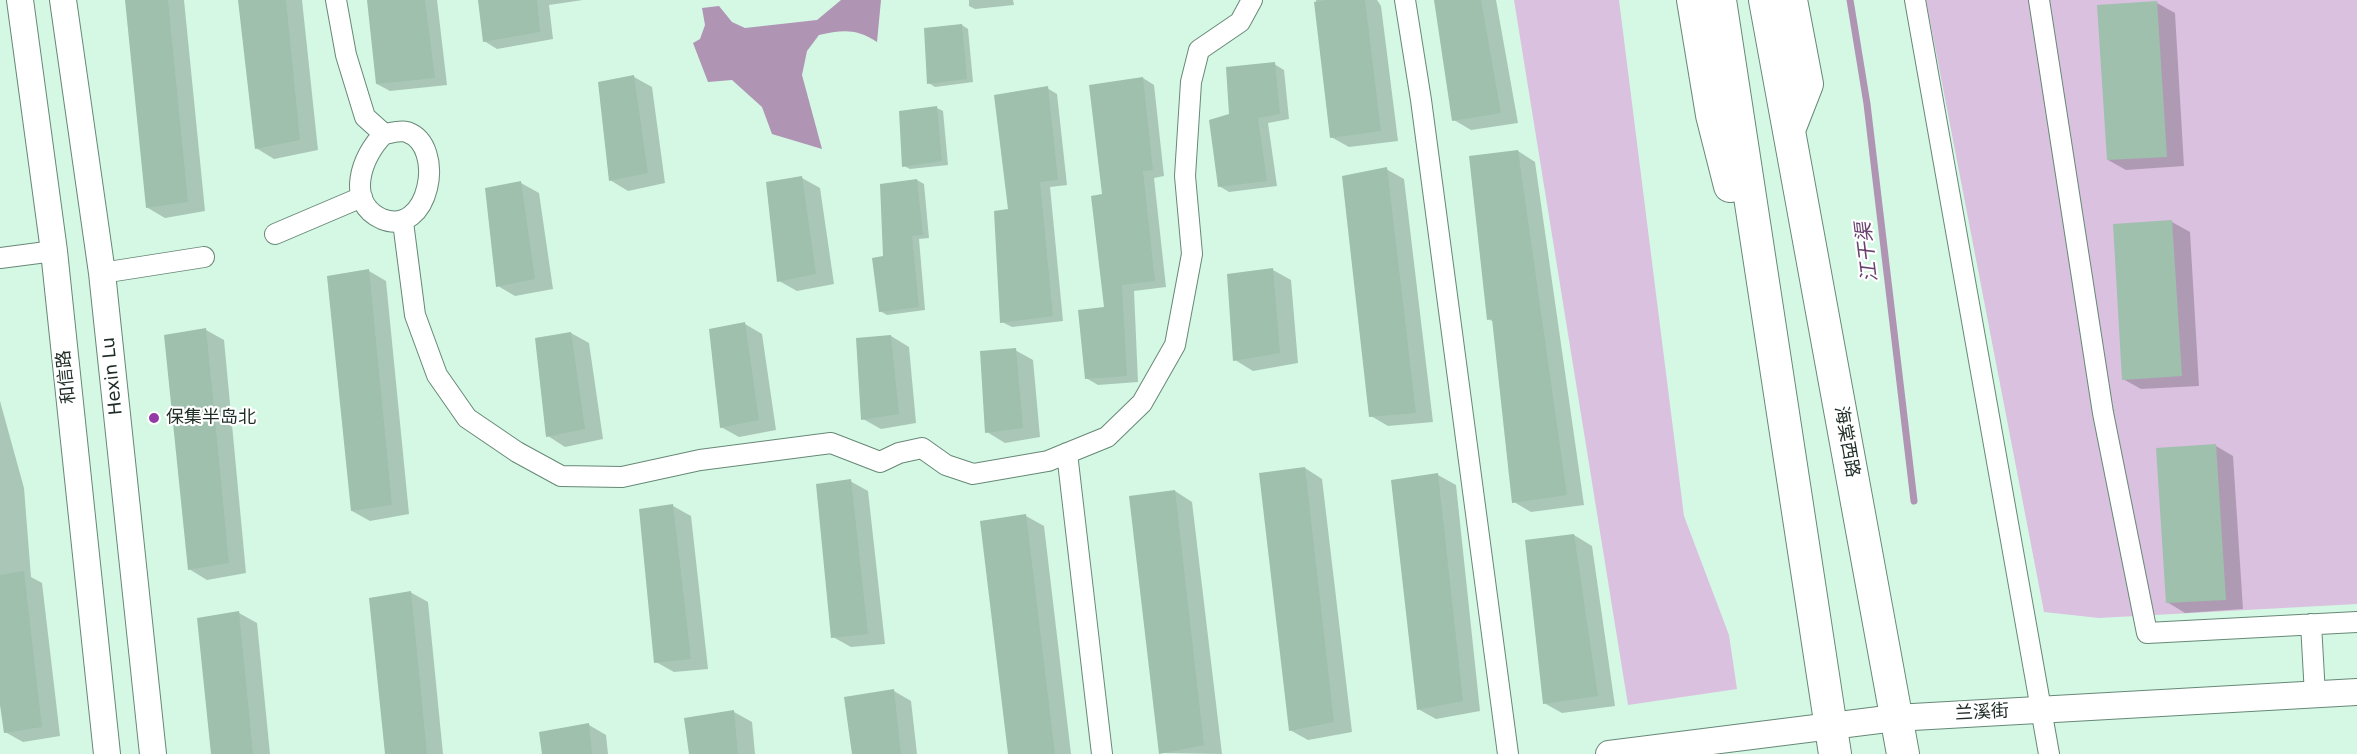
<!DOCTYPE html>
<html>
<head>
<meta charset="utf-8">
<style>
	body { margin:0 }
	canvas { display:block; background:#d4f8e4 }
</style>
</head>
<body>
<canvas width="2357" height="754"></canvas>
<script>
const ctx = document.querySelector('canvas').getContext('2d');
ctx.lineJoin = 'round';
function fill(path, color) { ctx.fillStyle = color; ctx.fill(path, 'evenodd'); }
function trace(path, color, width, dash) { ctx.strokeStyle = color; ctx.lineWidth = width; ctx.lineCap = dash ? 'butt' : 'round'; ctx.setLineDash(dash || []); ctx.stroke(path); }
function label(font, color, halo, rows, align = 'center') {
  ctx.font = font + ' "DejaVu Sans","Noto Sans SC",sans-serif'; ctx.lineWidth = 4.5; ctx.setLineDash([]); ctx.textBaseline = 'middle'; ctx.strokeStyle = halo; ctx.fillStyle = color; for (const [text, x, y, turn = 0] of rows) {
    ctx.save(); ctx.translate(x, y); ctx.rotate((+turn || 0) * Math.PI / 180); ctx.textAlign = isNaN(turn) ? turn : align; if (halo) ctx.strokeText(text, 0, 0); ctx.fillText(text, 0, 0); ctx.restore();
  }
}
const green = new Path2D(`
	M 1514,0 L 1619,0 L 1684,516 L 1729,635 L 1737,689 L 1628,705 Z
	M 1926,0 L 2357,0 L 2357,604 L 2099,618 L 2044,612 Z`);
const water = new Path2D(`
	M 841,0 L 881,0 L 877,42 C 856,28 842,30 819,35 L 807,51 L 802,75 L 822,149 L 772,134 L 762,107 L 732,80 L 708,82 L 693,43 L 700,39 L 705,25 L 702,8 L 719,6 L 732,22 L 745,28 L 817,20 Z`);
const shadow = new Path2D(`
	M 127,0 L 184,0 L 205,211 L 165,218 L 148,208 Z
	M 240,0 L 302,0 L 318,150 L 274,159 L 256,148 Z
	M 368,0 L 437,0 L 447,85 L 390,91 L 377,84 Z
	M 480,0 L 583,0 L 549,5 L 553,39 L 497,49 L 484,41 Z
	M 969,0 L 1013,0 L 1014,5 L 975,9 L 969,6 Z
	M 1316,0 L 1377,0 L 1381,6 L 1398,141 L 1349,147 L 1331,137 Z
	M 1435,0 L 1496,0 L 1518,123 L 1471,130 L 1454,120 Z
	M 2157,3 L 2175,13 L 2184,166 L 2126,170 L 2108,160 Z
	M 962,25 L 968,29 L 973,82 L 935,87 L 929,83 Z
	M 1274,64 L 1284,70 L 1289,119 L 1268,123 L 1277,186 L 1229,192 L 1219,186 L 1231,115 Z
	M 634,77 L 652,87 L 665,183 L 628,191 L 610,180 Z
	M 1143,78 L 1154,85 L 1164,176 L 1154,178 L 1166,287 L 1134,291 L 1138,382 L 1098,385 L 1086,378 L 1106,309 L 1103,195 Z
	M 1047,88 L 1057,94 L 1067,185 L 1050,187 L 1063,321 L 1012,327 L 1002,322 L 1009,211 Z
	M 937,108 L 943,111 L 948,165 L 910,169 L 904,166 Z
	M 1518,151 L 1535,162 L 1584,505 L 1531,512 L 1514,502 L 1494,322 L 1488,319 Z
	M 1386,169 L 1404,179 L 1433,422 L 1388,426 L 1371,416 Z
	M 802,178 L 820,188 L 834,284 L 797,291 L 779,281 Z
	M 917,180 L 924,184 L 929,238 L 919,239 L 925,310 L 887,315 L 880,311 L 885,257 Z
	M 521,183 L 539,193 L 553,289 L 515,296 L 498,286 Z
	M 2172,222 L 2190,232 L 2199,386 L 2141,389 L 2123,379 Z
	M 1273,270 L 1291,280 L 1298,363 L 1253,371 L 1235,360 Z
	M 369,271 L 386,281 L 409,514 L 370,521 L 352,511 Z
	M 745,324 L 762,334 L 776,430 L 739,437 L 721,427 Z
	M 206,330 L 224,340 L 246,573 L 207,580 L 189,569 Z
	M 571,333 L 589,343 L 603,439 L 565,447 L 548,436 L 537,339 Z
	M 891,336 L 909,347 L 916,423 L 881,429 L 863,419 Z
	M 1015,350 L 1033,360 L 1040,437 L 1005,443 L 987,432 Z
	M 0,401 L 24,488 L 31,577 L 42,583 L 60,736 L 23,742 L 5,732 L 0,694 Z
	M 2216,446 L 2233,456 L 2243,609 L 2185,613 L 2167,602 Z
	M 1305,468 L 1322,479 L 1352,732 L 1308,740 L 1290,730 Z
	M 1438,475 L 1456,485 L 1480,711 L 1436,719 L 1418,709 Z
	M 850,481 L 868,491 L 885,644 L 851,647 L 833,637 Z
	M 1175,491 L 1192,502 L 1222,754 L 1160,753 Z
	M 673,506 L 691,516 L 708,669 L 674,672 L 656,662 Z
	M 1026,516 L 1044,526 L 1071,754 L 1010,754 Z
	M 1574,535 L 1592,546 L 1615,706 L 1562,713 L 1544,703 Z
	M 410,592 L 428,602 L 443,754 L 386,754 Z
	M 239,613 L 257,623 L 270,754 L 212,754 Z
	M 894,691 L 911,701 L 917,754 L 853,754 Z
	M 734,712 L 752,722 L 755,754 L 691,754 Z
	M 589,725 L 606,735 L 608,754 L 544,754 Z`);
const stream = new Path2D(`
	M 1850,0 L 1867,104 L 1914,501`);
const building = new Path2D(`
	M 125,0 L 168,0 L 188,202 L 146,208 Z
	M 238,0 L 286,0 L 300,140 L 255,149 Z
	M 367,0 L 425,0 L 435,78 L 376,84 Z
	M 478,0 L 537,0 L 540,32 L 483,42 Z
	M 1326,0 L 1365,0 L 1381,131 L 1330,138 L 1314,2 Z
	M 1434,0 L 1481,0 L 1501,113 L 1452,121 Z
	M 2157,1 L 2167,157 L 2107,160 L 2097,5 Z
	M 962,24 L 967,79 L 927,84 L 924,28 Z
	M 1275,62 L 1280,114 L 1258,118 L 1267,181 L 1218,187 L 1209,120 L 1229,114 L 1226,67 Z
	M 634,75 L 648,173 L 609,181 L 598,82 Z
	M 1143,77 L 1153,170 L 1143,171 L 1155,281 L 1122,285 L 1127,376 L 1085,379 L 1078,310 L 1104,307 L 1091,196 L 1102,194 L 1089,85 Z
	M 1048,86 L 1058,180 L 1040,182 L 1053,316 L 1000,323 L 994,211 L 1008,209 L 994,95 Z
	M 937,106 L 942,161 L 902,167 L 899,111 Z
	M 1518,150 L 1567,495 L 1512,503 L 1492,319 L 1487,320 L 1469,156 Z
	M 1387,167 L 1416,413 L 1369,417 L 1342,176 Z
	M 802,176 L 816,274 L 777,282 L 766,182 Z
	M 917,179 L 923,235 L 912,236 L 919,307 L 879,312 L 872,258 L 883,256 L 880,184 Z
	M 521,181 L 535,279 L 496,287 L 485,188 Z
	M 2172,220 L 2182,376 L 2122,380 L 2113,224 Z
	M 1273,268 L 1280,353 L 1233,361 L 1227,274 Z
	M 369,269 L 392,505 L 351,511 L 327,276 Z
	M 745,322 L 759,420 L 720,428 L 709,329 Z
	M 206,328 L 229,563 L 188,570 L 164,335 Z
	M 571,332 L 585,429 L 546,437 L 535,338 Z
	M 891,335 L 899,414 L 861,420 L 856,338 Z
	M 1016,348 L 1023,428 L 985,433 L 980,351 Z
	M 2216,444 L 2226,600 L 2166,603 L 2156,448 Z
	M 1305,467 L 1334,722 L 1289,731 L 1259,473 Z
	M 1438,473 L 1463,701 L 1417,710 L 1391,480 Z
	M 851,479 L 868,634 L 831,638 L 816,484 Z
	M 1175,490 L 1204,745 L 1159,754 L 1129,496 Z
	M 673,504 L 691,659 L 654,663 L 639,509 Z
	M 1026,514 L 1055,754 L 1008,754 L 980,521 Z
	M 1574,534 L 1598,696 L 1543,704 L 1525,540 Z
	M 24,571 L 42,727 L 4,733 L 0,705 L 0,575 Z
	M 411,591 L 427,754 L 385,754 L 369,598 Z
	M 239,611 L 253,754 L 211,754 L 197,618 Z
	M 894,689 L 901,754 L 852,754 L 844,697 Z
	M 734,710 L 738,754 L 689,754 L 684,718 Z
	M 589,723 L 592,754 L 542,754 L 539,732 Z`);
const minor = new Path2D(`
	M 336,0 L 346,55 L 365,117 L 384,134 C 391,133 400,130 407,132 C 447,146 429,238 382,219 C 345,203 361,156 384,134
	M 1405,0 L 1421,100 L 1508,754
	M 1915,0 L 2049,754
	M 2039,0 L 2103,413 L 2147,633 L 2357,622
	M 403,222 L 415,315 L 437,375 L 467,418 L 517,452 L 561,476 L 622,477 L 700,460 L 831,443 L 880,462 L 899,453 L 922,448 L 946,465 L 973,474 L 1048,461 L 1107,437 L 1142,403 L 1175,345 L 1192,254 L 1185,176 L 1191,82 L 1199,50 L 1240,22 L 1252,0
	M 275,234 L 362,197
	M 0,258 L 54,251
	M 102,273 L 204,257
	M 1067,453 L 1102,754
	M 2311,624 L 2315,695`);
const tertiary = new Path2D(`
	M 20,0 L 54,251 L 107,754
	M 63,0 L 102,273 L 153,754
	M 1609,754 L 1895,718 L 2357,692`);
const primary = new Path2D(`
	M 1693,0 L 1712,115 L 1730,186
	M 1720,0 L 1835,754
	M 1765,0 L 1903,754
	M 1789,130 L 1807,84 L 1791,0`);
const markers = [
	[154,418,6,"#943aa5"]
];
const streetNames = [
	["Hexin Lu",113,376,-96],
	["和信路",67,377,-96],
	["海棠西路",1846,442,80],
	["兰溪街",1982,713,-3]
];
const poiNames = [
	["保集半岛北",166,418]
];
const waterNames = [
	["江干渠",1868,252,-97]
];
fill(green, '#dbc1e0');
fill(water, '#af94b4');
fill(shadow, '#0003');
trace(stream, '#af94b4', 7);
fill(building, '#9ec0ad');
trace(minor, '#678877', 22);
trace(tertiary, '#678877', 28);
trace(primary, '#678877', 34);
trace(minor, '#fff', 20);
trace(tertiary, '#fff', 26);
trace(primary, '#fff', 32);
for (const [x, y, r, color] of markers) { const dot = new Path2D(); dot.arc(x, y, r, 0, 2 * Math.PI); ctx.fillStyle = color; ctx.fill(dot); trace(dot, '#fff', 2); }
label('18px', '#1e2c25', '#fff', streetNames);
label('18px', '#1e2c25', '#fff', poiNames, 'left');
label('italic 20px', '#68426f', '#fff', waterNames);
</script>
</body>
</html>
